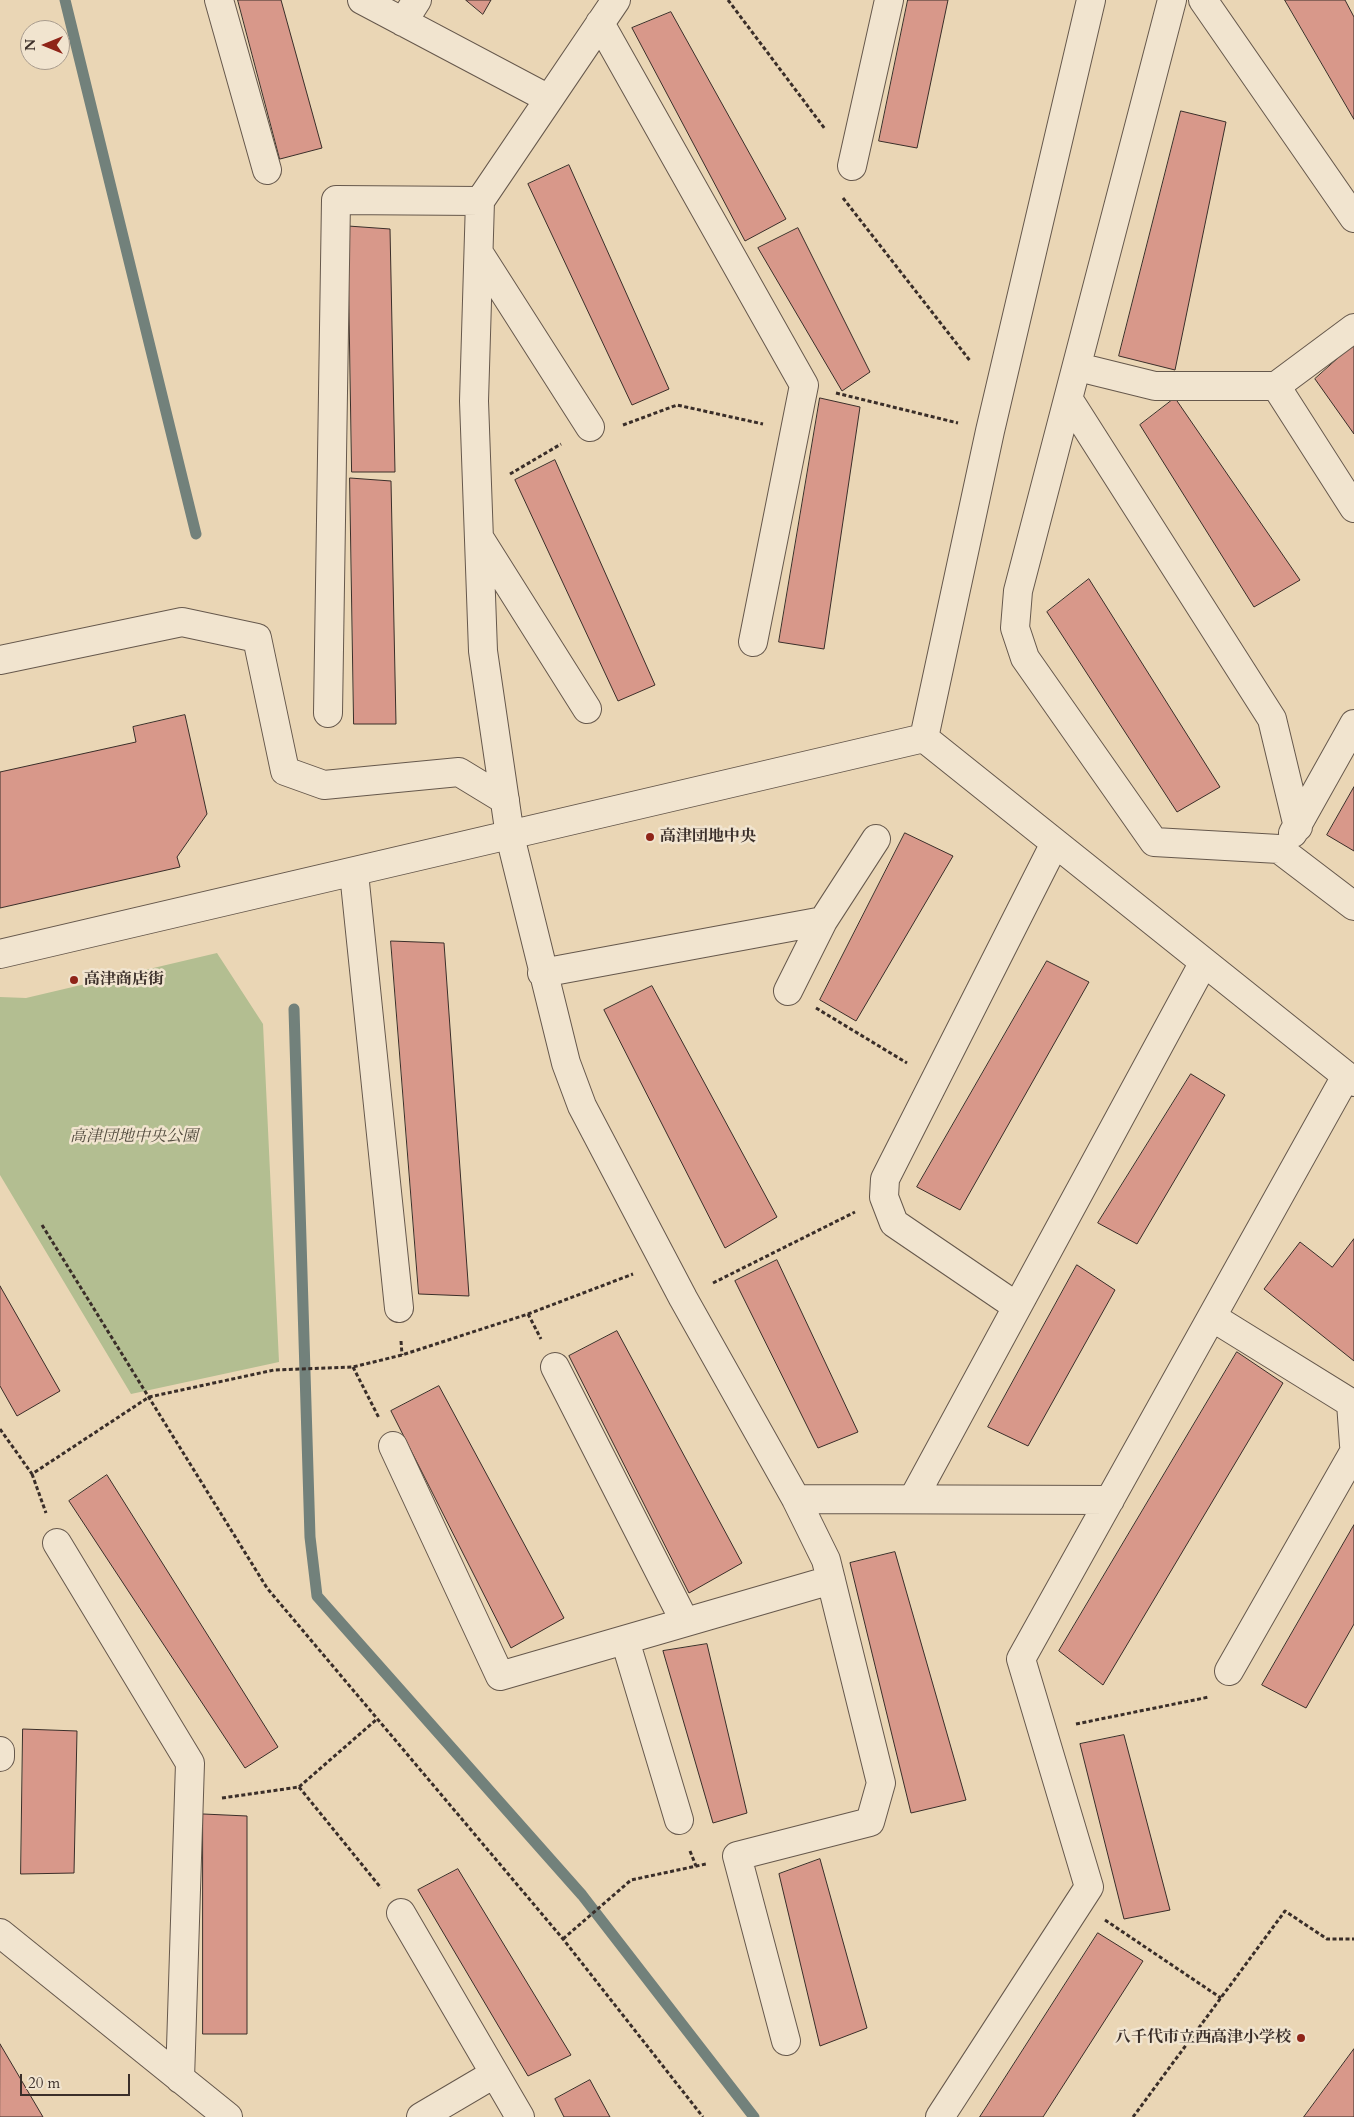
<!DOCTYPE html>
<html>
<head>
<meta charset="utf-8">
<style>
	body { margin:0 }
	#map { position:relative; width:1354px; height:2117px; overflow:hidden; background:#ead6b5; font-family:Cardo,serif }
	canvas { display:block }
	.north { position:absolute; left:20px; top:20px; width:50px; height:50px; box-sizing:border-box; background:#f1e4cf; border:1px solid #a89b8d; border-radius:50%; rotate:270deg; font-size:14px; font-weight:700; line-height:20px; text-align:center; color:#3a2e29 }
	.north::after { content:''; display:block; margin:auto; width:18px; height:22px; background:#8f2418; clip-path:polygon(50% 0,100% 100%,50% 72%,0 100%) }
	.scale { position:absolute; left:20px; top:2074px; width:110px; height:22px; box-sizing:border-box; border:2px solid #3a2e29; border-top:0; padding-left:6px; font-size:15px; line-height:18px; white-space:nowrap; color:#3a2e29; -webkit-text-stroke:4px #f1e4cf; paint-order:stroke }
</style>
</head>
<body>
<div id="map">
<canvas width="1354" height="2117"></canvas>
<div class="north">N</div>
<div class="scale">20 m</div>
</div>
<script>
const ctx = document.querySelector('canvas').getContext('2d');
ctx.lineJoin = 'round';
function fill(path, color) { ctx.fillStyle = color; ctx.fill(path, 'evenodd'); }
function trace(path, color, width, dash) { ctx.strokeStyle = color; ctx.lineWidth = width; ctx.lineCap = dash ? 'butt' : 'round'; ctx.setLineDash(dash || []); ctx.stroke(path); }
function label(font, color, halo, rows, align = 'center') {
  ctx.font = font + ' Cardo,"Noto Serif JP",serif'; ctx.lineWidth = 5; ctx.setLineDash([]); ctx.textBaseline = 'middle'; ctx.strokeStyle = halo; ctx.fillStyle = color; for (const [text, x, y, turn = 0] of rows) {
    ctx.save(); ctx.translate(x, y); ctx.rotate((+turn || 0) * Math.PI / 180); ctx.textAlign = isNaN(turn) ? turn : align; if (halo) ctx.strokeText(text, 0, 0); ctx.fillText(text, 0, 0); ctx.restore();
  }
}
const green = new Path2D(`
	M 217,953 L 263,1024 L 279,1362 L 131,1394 L 0,1175 L 0,997 L 26,998 Z`);
const stream = new Path2D(`
	M 65,0 L 196,534
	M 294,1009 L 310,1537 L 317,1596 L 582,1895 L 754,2117`);
const building = new Path2D(`
	M 238,0 L 281,0 L 322,148 L 280,159 Z
	M 466,0 L 491,0 L 483,14 Z
	M 908,0 L 948,0 L 917,148 L 879,141 Z
	M 1285,0 L 1345,0 L 1354,17 L 1354,119 Z
	M 671,12 L 786,219 L 745,241 L 632,28 Z
	M 1181,111 L 1226,122 L 1175,370 L 1119,356 Z
	M 569,165 L 669,389 L 632,405 L 528,184 Z
	M 348,226 L 390,229 L 395,472 L 352,472 Z
	M 798,228 L 870,372 L 842,391 L 758,248 Z
	M 1353,345 L 1354,346 L 1354,434 L 1315,379 Z
	M 820,398 L 860,407 L 824,649 L 779,642 Z
	M 1175,398 L 1300,580 L 1254,607 L 1140,425 Z
	M 555,460 L 655,685 L 618,701 L 515,480 Z
	M 350,478 L 391,481 L 396,724 L 354,724 Z
	M 1089,579 L 1220,787 L 1177,812 L 1047,612 Z
	M 185,715 L 207,814 L 177,857 L 180,867 L 0,908 L 0,772 L 136,742 L 133,727 Z
	M 1354,787 L 1354,851 L 1327,835 Z
	M 905,833 L 953,856 L 856,1021 L 820,1000 Z
	M 391,941 L 444,943 L 469,1296 L 419,1294 Z
	M 1047,961 L 1089,982 L 960,1210 L 917,1187 Z
	M 652,986 L 777,1217 L 725,1248 L 604,1010 Z
	M 1191,1074 L 1225,1095 L 1137,1244 L 1098,1223 Z
	M 1354,1239 L 1354,1361 L 1264,1289 L 1300,1242 L 1332,1267 Z
	M 777,1260 L 858,1432 L 818,1448 L 735,1281 Z
	M 1077,1265 L 1115,1290 L 1028,1446 L 988,1427 Z
	M 0,1286 L 60,1391 L 17,1416 L 0,1386 Z
	M 617,1331 L 742,1563 L 689,1593 L 569,1356 Z
	M 1237,1352 L 1283,1383 L 1103,1685 L 1059,1651 Z
	M 439,1386 L 564,1618 L 511,1648 L 391,1411 Z
	M 107,1475 L 278,1747 L 245,1768 L 69,1501 Z
	M 1354,1525 L 1354,1624 L 1306,1708 L 1262,1685 Z
	M 895,1552 L 966,1800 L 911,1813 L 850,1563 Z
	M 707,1644 L 747,1813 L 713,1823 L 663,1651 Z
	M 23,1729 L 77,1731 L 74,1873 L 21,1874 Z
	M 1124,1735 L 1170,1910 L 1124,1919 L 1080,1744 Z
	M 203,1814 L 247,1816 L 247,2034 L 203,2034 Z
	M 820,1859 L 867,2028 L 820,2046 L 779,1874 Z
	M 458,1869 L 571,2055 L 528,2076 L 418,1890 Z
	M 1098,1933 L 1143,1961 L 1043,2117 L 980,2117 Z
	M 0,2044 L 43,2117 L 0,2117 Z
	M 1354,2049 L 1354,2117 L 1304,2117 Z
	M 590,2080 L 610,2117 L 564,2117 L 555,2099 Z`);
const path = new Path2D(`
	M 728,0 L 825,129
	M 843,198 L 971,362
	M 836,393 L 958,423
	M 623,425 L 677,405 L 763,424
	M 510,474 L 561,444
	M 816,1008 L 907,1063
	M 42,1225 L 267,1588 L 563,1939 L 703,2117
	M 713,1283 L 855,1212
	M 528,1314 L 541,1339
	M 401,1341 L 402,1355
	M 353,1367 L 379,1418
	M 0,1429 L 32,1474 L 149,1397 L 274,1370 L 353,1367 L 402,1355 L 528,1314 L 633,1274
	M 32,1474 L 46,1513
	M 1076,1724 L 1209,1697
	M 299,1787 L 381,1888
	M 222,1798 L 299,1787 L 377,1719
	M 690,1851 L 696,1866
	M 1105,1920 L 1221,1998
	M 563,1939 L 631,1880 L 706,1864
	M 1133,2117 L 1285,1911 L 1327,1939 L 1354,1939`);
const minor = new Path2D(`
	M 219,0 L 267,170
	M 362,0 L 549,99
	M 616,0 L 480,201 L 474,401 L 483,651 L 510,836 L 566,1063 L 582,1106 L 683,1298 L 796,1499 L 826,1560 L 881,1783 L 870,1822 L 737,1856 L 786,2041
	M 1172,0 L 1018,591 L 1015,628 L 1025,658 L 1154,842 L 1279,849 L 1354,906
	M 1203,0 L 1354,218
	M 403,22 L 417,0
	M 600,23 L 804,385 L 753,642
	M 852,166 L 889,0
	M 479,253 L 590,427
	M 1078,367 L 1155,386 L 1276,386 L 1354,508
	M 1276,386 L 1354,328
	M 1069,400 L 1272,719 L 1298,827
	M 480,539 L 587,709
	M 0,660 L 182,622 L 257,638 L 285,771 L 324,785 L 459,772 L 505,800
	M 328,713 L 336,200 L 480,201
	M 924,738 L 990,431 L 1091,0
	M 924,738 L 1354,1082
	M 1293,833 L 1354,724
	M 354,873 L 399,1308
	M 0,954 L 924,738
	M 542,973 L 823,921
	M 788,991 L 823,921 L 876,839
	M 1016,1306 L 894,1223 L 884,1197 L 885,1179 L 1055,843
	M 1212,1317 L 1351,1403 L 1354,1445
	M 555,1367 L 685,1622
	M 393,1446 L 500,1676 L 831,1580
	M 796,1499 L 1110,1500
	M 913,1499 L 1204,962
	M 57,1543 L 190,1763 L 180,2079
	M 625,1640 L 679,1820
	M 1229,1671 L 1354,1452
	M 0,1757 L 0,1751
	M 401,1913 L 520,2117
	M 0,1933 L 228,2117
	M 421,2117 L 494,2074
	M 940,2117 L 1089,1887 L 1021,1659 L 1346,1076`);
const markers = [
	[650,837,5,"#8f2418"],
	[74,980,5,"#8f2418"],
	[1301,2038,5,"#8f2418"]
];
const poiNames = [
	["高津団地中央",660,837],
	["高津商店街",84,980],
	["八千代市立西高津小学校",1291,2038,"right"]
];
const parkNames = [
	["高津団地中央公園",134,1137]
];
fill(green, '#b3be91');
trace(stream, '#72817b', 11);
fill(building, '#d8988a');
trace(building, '#3a2e29', 1);
trace(minor, '#66584c', 30);
trace(path, '#3a2e29', 3, [4, 2.5]);
trace(minor, '#f1e4cf', 28);
for (const [x, y, r, color] of markers) { const dot = new Path2D(); dot.arc(x, y, r, 0, 2 * Math.PI); ctx.fillStyle = color; ctx.fill(dot); trace(dot, '#f1e4cf', 2); }
label('bold 16px', '#3a2e29', '#f1e4cf', poiNames, 'left');
label('italic 16px', '#524b3e', '#f1e4cf', parkNames);
</script>
</body>
</html>
